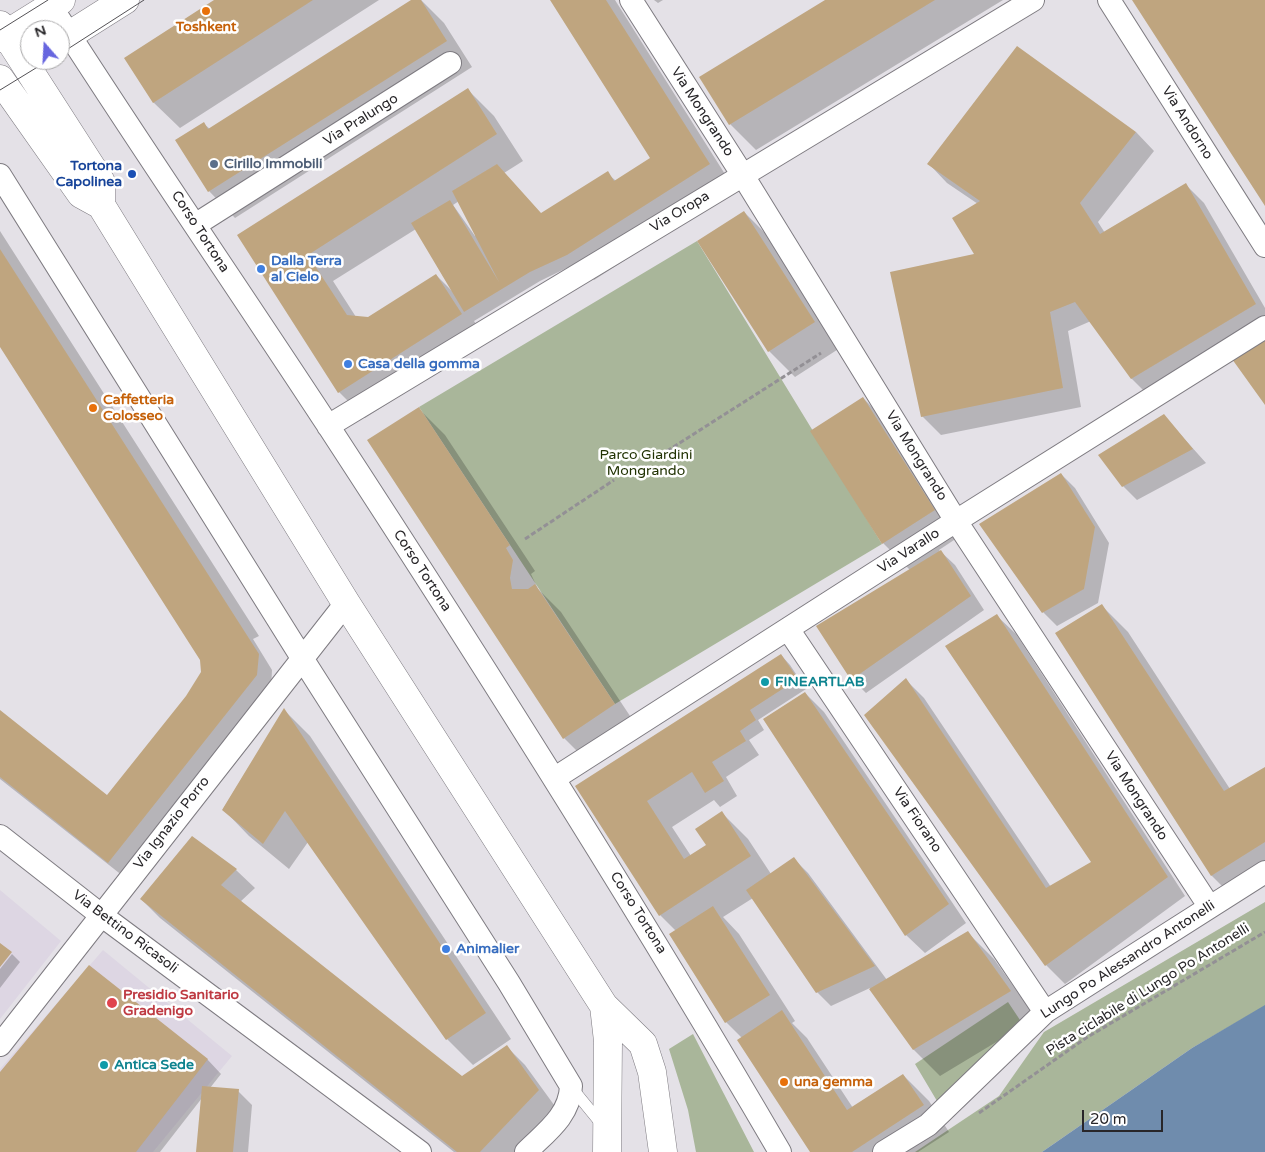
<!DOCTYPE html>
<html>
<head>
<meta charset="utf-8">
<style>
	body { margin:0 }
	#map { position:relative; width:1265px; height:1152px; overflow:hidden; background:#e4e1e7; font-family:"Varela Round",sans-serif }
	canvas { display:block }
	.north { position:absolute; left:20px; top:20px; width:50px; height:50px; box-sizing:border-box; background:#fff; border:1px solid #a9a8a9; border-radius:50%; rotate:341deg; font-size:14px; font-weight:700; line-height:20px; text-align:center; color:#282629 }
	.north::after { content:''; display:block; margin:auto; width:18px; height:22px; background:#6766df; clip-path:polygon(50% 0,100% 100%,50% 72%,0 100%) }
	.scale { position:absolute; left:1082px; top:1110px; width:81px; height:22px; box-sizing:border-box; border:2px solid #282629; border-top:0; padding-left:6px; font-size:15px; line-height:18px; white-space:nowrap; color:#282629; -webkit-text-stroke:4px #fff; paint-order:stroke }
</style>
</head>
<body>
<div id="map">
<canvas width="1265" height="1152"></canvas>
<div class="north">N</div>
<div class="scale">20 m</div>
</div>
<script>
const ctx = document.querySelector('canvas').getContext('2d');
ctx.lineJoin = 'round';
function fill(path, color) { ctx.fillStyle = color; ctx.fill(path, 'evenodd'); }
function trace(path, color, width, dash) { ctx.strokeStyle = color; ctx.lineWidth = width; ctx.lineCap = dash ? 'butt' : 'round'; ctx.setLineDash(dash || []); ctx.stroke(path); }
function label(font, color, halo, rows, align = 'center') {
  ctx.font = font + ' "Varela Round",sans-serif'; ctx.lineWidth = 5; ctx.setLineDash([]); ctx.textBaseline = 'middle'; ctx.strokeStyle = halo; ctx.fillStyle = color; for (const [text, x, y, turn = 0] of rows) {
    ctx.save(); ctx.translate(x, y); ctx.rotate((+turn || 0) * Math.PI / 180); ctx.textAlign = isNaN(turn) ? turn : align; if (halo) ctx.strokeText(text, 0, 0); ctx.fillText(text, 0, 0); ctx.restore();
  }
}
const built = new Path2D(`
	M 0,890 L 61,941 L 0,1019 Z
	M 103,950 L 232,1056 L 153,1152 L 0,1152 L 0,1069 Z`);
const green = new Path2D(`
	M 697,241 L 882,544 L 615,704 L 419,407 Z
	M 1265,902 L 1265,1006 L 1192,1048 L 1042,1152 L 915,1152 L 999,1096 L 1044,1032 Z
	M 1008,1002 L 1022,1023 L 937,1101 L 915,1064 Z
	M 693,1034 L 754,1152 L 696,1152 L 688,1110 L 669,1049 Z`);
const water = new Path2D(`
	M 1265,1005 L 1265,1152 L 1042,1152 L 1192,1048 Z`);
const shadow = new Path2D(`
	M 216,0 L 379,0 L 180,128 L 153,102 Z
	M 414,0 L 421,0 L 444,23 L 472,67 L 235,218 L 209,191 L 177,141 L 204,124 L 210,129 Z
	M 552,0 L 615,0 L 735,190 L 594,280 L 577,263 L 540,281 L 474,321 L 487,341 L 365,418 L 339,392 L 239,236 L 468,90 L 494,116 L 523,161 L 504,173 L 541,215 L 607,173 L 616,181 L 652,158 ZM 459,201 L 476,235 L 475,236 L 453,205 ZM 416,229 L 453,292 L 436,275 L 368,318 L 356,317 L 333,281 Z
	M 654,0 L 663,0 L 658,3 Z
	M 828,0 L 1003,0 L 756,150 L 730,124 Z
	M 1136,132 L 1154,151 L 1098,222 L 1105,233 L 1186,185 L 1204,203 L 1265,308 L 1265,328 L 1150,397 L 1131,378 L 1091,321 L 1068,331 L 1081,407 L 941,435 L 922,416 L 976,255 L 978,204 L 947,183 L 929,164 Z
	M 744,212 L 770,238 L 840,348 L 795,377 L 769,351 Z
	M 0,231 L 259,636 L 253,639 L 272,670 L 271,689 L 128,880 L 0,779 L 0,712 L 107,797 L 187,698 L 202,672 L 201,660 L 0,344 Z
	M 863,398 L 889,424 L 960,536 L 939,550 L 955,565 L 984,610 L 866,693 L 852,679 L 910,570 L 883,543 Z
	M 419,409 L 445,435 L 535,571 L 531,574 L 538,589 L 561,612 L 640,731 L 590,764 L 564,738 Z
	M 1164,416 L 1206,463 L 1137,500 L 1123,486 Z
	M 1061,474 L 1075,488 L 1109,543 L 1098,603 L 1057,626 L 1043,612 Z
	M 1102,606 L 1128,632 L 1230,789 L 1265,768 L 1265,885 L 1238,902 L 1212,876 L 1057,633 Z
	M 997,616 L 1016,634 L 1185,896 L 1065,984 L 1046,965 L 865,715 L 906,680 L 924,698 L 1051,887 L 1092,862 Z
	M 781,655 L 790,665 L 806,689 L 758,720 L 764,730 L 749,740 L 759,755 L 726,777 L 737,796 L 720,807 L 714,800 L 672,827 L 691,856 L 708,846 L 722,813 L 748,839 L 771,874 L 794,859 L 808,873 L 887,980 L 968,933 L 994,959 L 1036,1018 L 940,1076 L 914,1050 L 870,988 L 831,1006 L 817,992 L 753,898 L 723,917 L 739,934 L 795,1021 L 792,1023 L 807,1038 L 853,1108 L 903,1075 L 929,1101 L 949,1132 L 918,1152 L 812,1152 L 742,1038 L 726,1022 L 671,934 L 676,931 L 660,915 L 577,787 Z
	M 805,693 L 824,712 L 966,923 L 925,953 L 906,935 L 764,719 Z
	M 284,710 L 310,736 L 511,1039 L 473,1065 L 447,1039 L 308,842 L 289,869 L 249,836 L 223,809 Z
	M 193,838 L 236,870 L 255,888 L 240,902 L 462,1078 L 507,1047 L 525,1065 L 557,1109 L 516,1152 L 454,1152 L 160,918 L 141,899 Z
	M 12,954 L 20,962 L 0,988 L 0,969 Z
	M 207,1059 L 221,1074 L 210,1088 L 238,1091 L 252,1105 L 248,1152 L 197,1152 L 202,1098 L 160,1152 L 0,1152 L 0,1076 Z`);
const building = new Path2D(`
	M 214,0 L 313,0 L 153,103 L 124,58 Z
	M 411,0 L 421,0 L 447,41 L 208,192 L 175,140 L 204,122 L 208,129 Z
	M 550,0 L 606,0 L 710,164 L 567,255 L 530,272 L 464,312 L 411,223 L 450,200 L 499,282 L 452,191 L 497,164 L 541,213 L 608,171 L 614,181 L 650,158 Z
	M 825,0 L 935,0 L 729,125 L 699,77 Z
	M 1132,0 L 1265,0 L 1265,206 Z
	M 1017,46 L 1136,132 L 1080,203 L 1100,234 L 1186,183 L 1256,304 L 1131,379 L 1075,302 L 1050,312 L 1063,388 L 921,417 L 890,272 L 974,254 L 952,218 L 980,201 L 927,164 Z
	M 468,88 L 497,134 L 308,255 L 347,315 L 368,317 L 436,274 L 462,314 L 338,393 L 237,235 Z
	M 744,211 L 815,322 L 768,352 L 697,241 Z
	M 0,249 L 259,654 L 257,675 L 108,863 L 0,777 L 0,710 L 107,795 L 186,696 L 201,672 L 200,660 L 0,347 Z
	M 1265,340 L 1265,405 L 1232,359 Z
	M 863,397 L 935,510 L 882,544 L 810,431 Z
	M 419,407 L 510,545 L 506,548 L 513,560 L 510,578 L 512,589 L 528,589 L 535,584 L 615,704 L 563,739 L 367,440 Z
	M 1164,414 L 1193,449 L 1122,487 L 1098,455 Z
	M 1061,473 L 1095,527 L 1084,589 L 1042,613 L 979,524 Z
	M 941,550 L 971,596 L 851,680 L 816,626 Z
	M 1102,604 L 1224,791 L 1265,767 L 1265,842 L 1211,876 L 1055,633 Z
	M 997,614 L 1168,877 L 1045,966 L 864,715 L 906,678 L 1046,888 L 1091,862 L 945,646 Z
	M 781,654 L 798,679 L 750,710 L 756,720 L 740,731 L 746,741 L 712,762 L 724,781 L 705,793 L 692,772 L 647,801 L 684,859 L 706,845 L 695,829 L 722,811 L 751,856 L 659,916 L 575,786 Z
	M 805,692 L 949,904 L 905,936 L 763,719 Z
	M 284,708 L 486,1013 L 446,1040 L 285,811 L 263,844 L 222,810 Z
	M 192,836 L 237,869 L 221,885 L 462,1076 L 507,1045 L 539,1090 L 480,1152 L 457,1152 L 140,899 Z
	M 794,857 L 875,966 L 816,993 L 746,890 Z
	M 713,906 L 770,995 L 725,1023 L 669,934 Z
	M 968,931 L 1011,991 L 913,1050 L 869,989 Z
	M 0,943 L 12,952 L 0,967 Z
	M 89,965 L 208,1059 L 136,1152 L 0,1152 L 0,1072 Z
	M 782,1010 L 847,1110 L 903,1074 L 924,1105 L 852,1152 L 810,1152 L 737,1040 Z
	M 202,1086 L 239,1089 L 233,1152 L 196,1152 Z`);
const path = new Path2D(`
	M 667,451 L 821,353
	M 525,539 L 614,480
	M 979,1113 L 1086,1038 L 1265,932`);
const service = new Path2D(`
	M 572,1088 L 603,1126`);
const minor = new Path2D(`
	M 47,0 C 138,143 234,282 327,424 C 483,663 636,905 780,1152
	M 631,0 L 742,174 L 956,521 L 1209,906
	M 1109,0 L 1265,246
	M 0,175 L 302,658 L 509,983 L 571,1086 C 570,1116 545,1133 526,1152
	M 195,225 L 450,63
	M 328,426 L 1033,0
	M 788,629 L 1045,1012
	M 555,778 L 956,521 L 1265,327
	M 0,836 L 101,915 L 420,1152
	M 0,1045 L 346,603
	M 884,1152 L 928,1125 L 1045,1012 L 1265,872`);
const secondary = new Path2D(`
	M 0,25 L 101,182 L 101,205
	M 0,38 L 61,0
	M 60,41 L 125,0
	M 0,79 L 81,194 L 101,205 L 346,603 L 604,1006 L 643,1044 L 652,1072 L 663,1152
	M 604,1006 L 608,1041 L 607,1152`);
const tram = new Path2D(`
	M 0,30 L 48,0
	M 60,54 L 144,0
	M 0,90 L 49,60`);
const markers = [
	[206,11,5,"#e8710a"],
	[214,164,5,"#5c6f8a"],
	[132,174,5,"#1a4fb4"],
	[261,269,5,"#3f7fe0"],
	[348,364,5,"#3f7fe0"],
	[93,408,5,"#e8710a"],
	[765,682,5,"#0f9aa8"],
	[446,949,5,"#3f7fe0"],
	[112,1003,6,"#e0444e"],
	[104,1065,5,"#0f9aa8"],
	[784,1082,5,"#e8710a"]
];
const foodNames = [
	["Toshkent",206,27,"center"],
	["Caffetteria",103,400],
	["Colosseo",103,416],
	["una gemma",794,1082]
];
const streetNames = [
	["Via Mongrando",702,112,57],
	["Via Pralungo",361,120,-32],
	["Via Andorno",1187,123,58],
	["Via Oropa",680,212,-31],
	["Corso Tortona",200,232,57],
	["Via Mongrando",916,456,58],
	["Via Varallo",909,551,-33],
	["Corso Tortona",422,571,57],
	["Via Mongrando",1136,796,57],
	["Via Fiorano",917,820,56],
	["Via Ignazio Porro",172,823,-52],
	["Corso Tortona",638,913,58],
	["Via Bettino Ricasoli",125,932,37],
	["Lungo Po Alessandro Antonelli",1128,960,-33],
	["Pista ciclabile di Lungo Po Antonelli",1148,990,-32]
];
const serviceNames = [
	["Cirillo Immobili",224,164]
];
const transitNames = [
	["Tortona",122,166],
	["Capolinea",122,182]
];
const shopNames = [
	["Dalla Terra",271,261],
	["al Cielo",271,277],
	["Casa della gomma",358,364],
	["Animalier",456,949]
];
const parkNames = [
	["Parco Giardini",646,455],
	["Mongrando",646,471]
];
const cultureNames = [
	["FINEARTLAB",775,682],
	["Antica Sede",114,1065]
];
const healthNames = [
	["Presidio Sanitario",123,995],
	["Gradenigo",123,1011]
];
fill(built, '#ddd6e3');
fill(green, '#a9b69a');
fill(water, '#6f8cad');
fill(shadow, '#0003');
fill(building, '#bfa57f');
trace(service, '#7e7b81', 12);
trace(minor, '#7e7b81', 24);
trace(secondary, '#7e7b81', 29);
trace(path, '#939095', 3, [5, 2.5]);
trace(service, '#fff', 11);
trace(minor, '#fff', 22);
trace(secondary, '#fff', 28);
trace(tram, '#545256', 1);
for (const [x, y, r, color] of markers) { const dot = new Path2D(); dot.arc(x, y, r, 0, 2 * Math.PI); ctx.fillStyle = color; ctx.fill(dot); trace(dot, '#fff', 2); }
label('bold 14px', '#c56008', '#fff', foodNames, 'left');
label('14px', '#282629', '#fff', streetNames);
label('bold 14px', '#4e5e75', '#fff', serviceNames, 'left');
label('bold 14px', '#164399', '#fff', transitNames, 'right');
label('bold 14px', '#366cbe', '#fff', shopNames, 'left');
label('14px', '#203102', '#fff', parkNames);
label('bold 14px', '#0d838f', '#fff', cultureNames, 'left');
label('bold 14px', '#be3a42', '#fff', healthNames, 'left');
</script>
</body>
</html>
